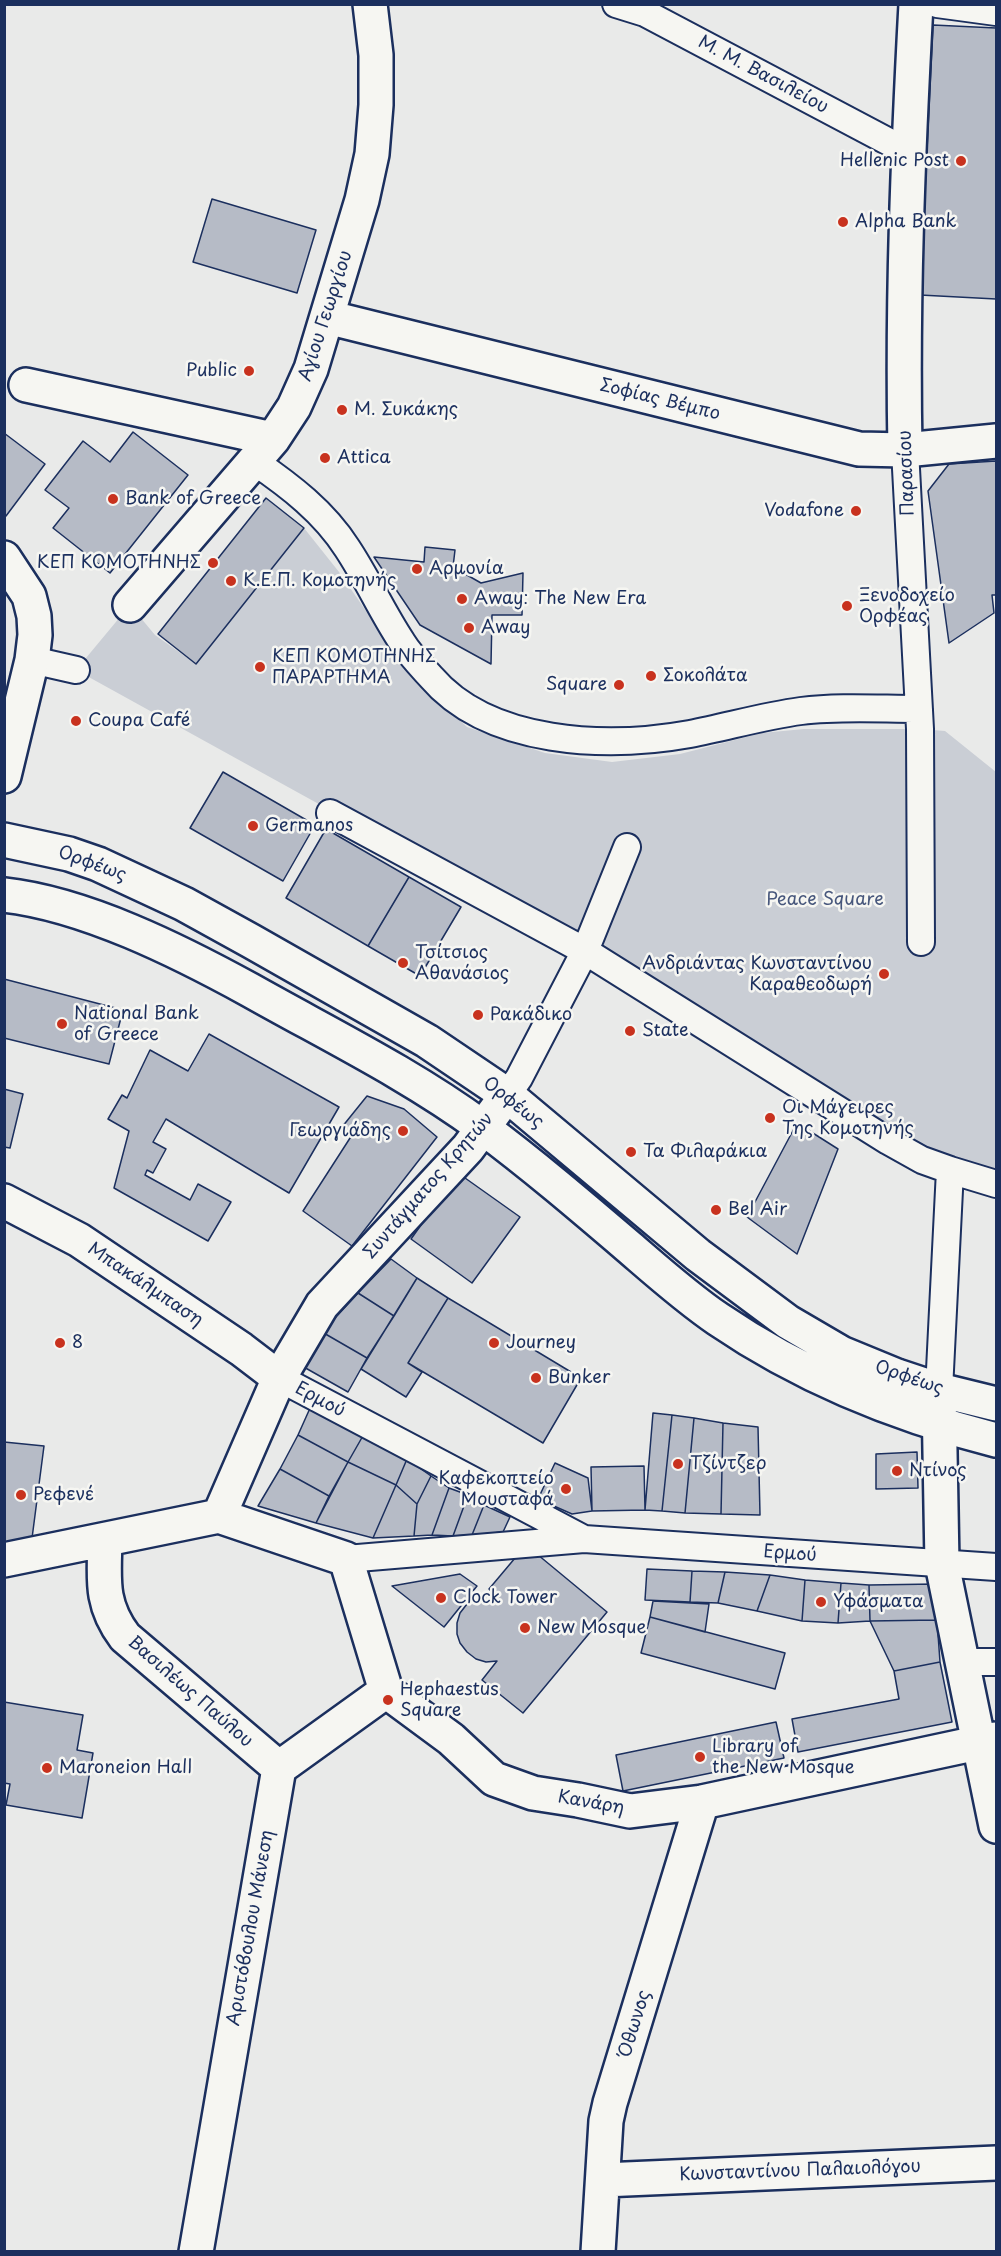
<!DOCTYPE html>
<html>
<head>
<meta charset="utf-8">
<style>
	body { margin:0 }
	#map { position:relative; width:1001px; height:2256px; overflow:hidden; background:#e9eae9; font-family:"Playpen Sans",sans-serif }
	canvas { display:block }
	.frame { position:absolute; inset:0; border:6px solid #1b2f5e; pointer-events:none }
</style>
</head>
<body>
<div id="map">
<canvas width="1001" height="2256"></canvas>
<div class="frame"></div>
</div>
<script>
const ctx = document.querySelector('canvas').getContext('2d');
ctx.lineJoin = 'round';
function fill(path, color) { ctx.fillStyle = color; ctx.fill(path, 'evenodd'); }
function trace(path, color, width, dash) { ctx.strokeStyle = color; ctx.lineWidth = width; ctx.lineCap = dash ? 'butt' : 'round'; ctx.setLineDash(dash || []); ctx.stroke(path); }
function label(font, color, halo, rows, align = 'center') {
  ctx.font = font + ' "Playpen Sans",sans-serif'; ctx.lineWidth = 5; ctx.setLineDash([]); ctx.textBaseline = 'middle'; ctx.strokeStyle = halo; ctx.fillStyle = color; for (const [text, x, y, turn = 0] of rows) {
    ctx.save(); ctx.translate(x, y); ctx.rotate((+turn || 0) * Math.PI / 180); ctx.textAlign = isNaN(turn) ? turn : align; if (halo) ctx.strokeText(text, 0, 0); ctx.fillText(text, 0, 0); ctx.restore();
  }
}
const green = new Path2D(`
	M 304,528 L 339,572 L 407,670 L 467,727 L 545,753 L 612,762 L 680,754 L 762,733 L 804,729 L 920,729 L 945,731 L 996,772 L 996,1180 L 954,1176 L 585,951 L 76,670 L 130,605 L 155,635 L 196,664 Z`);
const building = new Path2D(`
	M 933,25 L 996,28 L 996,299 L 920,295 Z
	M 212,199 L 316,230 L 297,293 L 193,262 Z
	M 133,432 L 188,475 L 110,573 L 53,528 L 69,508 L 45,490 L 83,441 L 110,462 Z
	M 4,433 L 45,464 L 6,516 L 4,515 Z
	M 996,461 L 996,595 L 992,595 L 994,613 L 949,643 L 928,491 L 949,464 Z
	M 266,498 L 304,528 L 196,664 L 158,634 Z
	M 425,547 L 455,550 L 453,567 L 481,583 L 523,573 L 522,615 L 492,615 L 491,664 L 420,625 L 374,557 L 424,562 Z
	M 223,772 L 315,825 L 283,881 L 190,828 Z
	M 326,829 L 409,877 L 368,946 L 286,898 Z
	M 409,877 L 461,907 L 420,976 L 368,946 Z
	M 4,979 L 123,1010 L 109,1064 L 4,1038 Z
	M 209,1034 L 339,1107 L 289,1193 L 166,1119 L 153,1142 L 166,1149 L 153,1173 L 147,1170 L 145,1175 L 190,1200 L 198,1184 L 231,1202 L 208,1241 L 114,1188 L 129,1131 L 108,1119 L 122,1095 L 127,1098 L 150,1050 L 188,1071 Z
	M 4,1089 L 23,1094 L 10,1148 L 4,1147 Z
	M 367,1096 L 404,1109 L 437,1137 L 352,1246 L 303,1211 L 352,1135 L 342,1127 Z
	M 797,1123 L 838,1149 L 797,1254 L 747,1217 Z
	M 458,1173 L 520,1217 L 472,1283 L 411,1239 Z
	M 391,1259 L 417,1278 L 394,1316 L 358,1293 Z
	M 417,1278 L 448,1298 L 408,1363 L 422,1372 L 406,1397 L 361,1369 Z
	M 358,1293 L 394,1316 L 367,1358 L 322,1332 Z
	M 448,1298 L 581,1378 L 543,1443 L 408,1363 Z
	M 322,1332 L 367,1358 L 348,1392 L 302,1366 Z
	M 311,1406 L 364,1434 L 348,1462 L 298,1435 Z
	M 653,1413 L 672,1415 L 662,1511 L 645,1510 Z
	M 672,1415 L 694,1418 L 685,1513 L 662,1511 Z
	M 694,1418 L 723,1423 L 721,1514 L 685,1513 Z
	M 723,1423 L 758,1427 L 760,1515 L 721,1514 Z
	M 364,1434 L 407,1459 L 396,1485 L 348,1462 Z
	M 298,1435 L 348,1462 L 329,1496 L 280,1469 Z
	M 4,1442 L 44,1446 L 31,1546 L 4,1543 Z
	M 917,1452 L 918,1488 L 876,1489 L 876,1454 Z
	M 407,1459 L 431,1476 L 417,1504 L 396,1485 Z
	M 348,1462 L 396,1485 L 373,1538 L 316,1523 Z
	M 555,1463 L 588,1478 L 592,1511 L 572,1514 L 538,1499 Z
	M 644,1466 L 645,1510 L 592,1511 L 591,1467 Z
	M 280,1469 L 329,1496 L 316,1523 L 258,1506 Z
	M 431,1476 L 449,1488 L 432,1535 L 414,1536 L 417,1504 Z
	M 396,1485 L 417,1504 L 414,1536 L 373,1538 Z
	M 449,1488 L 468,1495 L 453,1536 L 432,1535 Z
	M 468,1495 L 484,1505 L 472,1535 L 453,1536 Z
	M 484,1505 L 510,1517 L 503,1532 L 472,1535 Z
	M 526,1545 L 607,1612 L 523,1713 L 482,1680 L 497,1661 L 486,1662 L 476,1659 L 467,1652 L 460,1643 L 457,1634 L 457,1623 L 460,1613 L 467,1604 L 485,1595 L 495,1595 L 489,1589 Z
	M 647,1569 L 692,1571 L 690,1602 L 645,1600 Z
	M 692,1571 L 725,1572 L 718,1603 L 690,1602 Z
	M 725,1572 L 770,1575 L 757,1611 L 718,1603 Z
	M 460,1574 L 477,1586 L 444,1627 L 392,1586 Z
	M 770,1575 L 805,1580 L 802,1621 L 757,1611 Z
	M 805,1580 L 841,1583 L 838,1623 L 802,1621 Z
	M 841,1583 L 869,1585 L 870,1621 L 838,1623 Z
	M 936,1584 L 937,1620 L 870,1621 L 869,1585 Z
	M 653,1601 L 709,1604 L 705,1632 L 650,1617 Z
	M 650,1617 L 785,1653 L 775,1689 L 641,1653 Z
	M 937,1620 L 940,1662 L 894,1671 L 870,1621 Z
	M 940,1662 L 952,1722 L 798,1752 L 792,1719 L 899,1699 L 894,1671 Z
	M 4,1702 L 83,1715 L 77,1750 L 93,1753 L 82,1818 L 6,1805 L 10,1784 L 4,1783 Z
	M 776,1722 L 784,1758 L 623,1791 L 616,1755 Z`);
const pedestrian = new Path2D(`
	M 616,4 L 645,13 L 908,152
	M 937,4 L 996,12
	M 905,450 L 920,729 L 921,942
	M 255,462 C 290,486 324,512 347,548 C 367,578 382,612 402,642 C 410,655 421,666 431,677 C 489,745 607,749 690,734 C 727,727 763,716 801,711 C 839,706 880,709 919,709
	M 32,660 L 76,670
	M 330,813 L 585,951 L 888,1141 L 922,1160 L 950,1170 L 996,1184
	M 507,1095 L 519,1078 L 585,951 L 627,847
	M 279,1378 L 584,1539 L 996,1567
	M 939,1390 L 950,1170
	M 346,1559 L 584,1539
	M 963,1662 L 996,1662`);
const minor = new Path2D(`
	M 327,317 L 859,449 L 905,450 L 996,441
	M 26,385 L 273,439
	M 905,450 C 902,301 908,153 916,4
	M 130,605 L 273,439 L 294,407 L 311,369 L 362,200 L 372,154 L 376,105 L 376,55 L 370,4
	M 4,1201 L 79,1240 L 241,1349 L 279,1378
	M 939,1396 L 942,1564 L 996,1826
	M 219,1516 L 279,1378 L 322,1305 L 468,1148 L 507,1095
	M 105,1540 C 104,1579 100,1604 125,1637 L 279,1768
	M 4,1560 L 219,1516 L 346,1559 L 386,1691 L 451,1739 L 494,1779 L 533,1793 L 578,1800 L 630,1811 L 702,1802 L 996,1739
	M 603,2180 L 996,2163
	M 196,2252 L 279,1768 L 386,1691
	M 598,2252 L 606,2121 L 610,2103 L 702,1802`);
const primary = new Path2D(`
	M 4,558 L 29,596 L 34,616 L 35,635 L 32,660 L 4,776
	M 4,840 L 69,854 L 98,864 L 184,904 L 251,941 L 427,1041 L 507,1095 L 698,1255 L 788,1322 L 841,1353 L 897,1376 L 939,1390 L 996,1404
	M 4,895 C 85,904 179,951 250,990 C 328,1034 410,1074 482,1127 C 533,1165 581,1206 629,1247 C 658,1272 687,1298 718,1319 C 803,1377 897,1415 996,1440`);
const markers = [
	[961,161,6,"#c8321e"],
	[843,222,6,"#c8321e"],
	[249,371,6,"#c8321e"],
	[342,410,6,"#c8321e"],
	[325,458,6,"#c8321e"],
	[113,499,6,"#c8321e"],
	[856,511,6,"#c8321e"],
	[213,563,6,"#c8321e"],
	[417,569,6,"#c8321e"],
	[231,581,6,"#c8321e"],
	[462,599,6,"#c8321e"],
	[847,606,6,"#c8321e"],
	[469,628,6,"#c8321e"],
	[260,667,6,"#c8321e"],
	[651,676,6,"#c8321e"],
	[619,685,6,"#c8321e"],
	[76,721,6,"#c8321e"],
	[253,826,6,"#c8321e"],
	[403,963,6,"#c8321e"],
	[884,974,6,"#c8321e"],
	[478,1015,6,"#c8321e"],
	[62,1024,6,"#c8321e"],
	[630,1031,6,"#c8321e"],
	[770,1118,6,"#c8321e"],
	[403,1131,6,"#c8321e"],
	[631,1152,6,"#c8321e"],
	[716,1210,6,"#c8321e"],
	[60,1343,6,"#c8321e"],
	[494,1343,6,"#c8321e"],
	[536,1378,6,"#c8321e"],
	[678,1464,6,"#c8321e"],
	[897,1471,6,"#c8321e"],
	[566,1489,6,"#c8321e"],
	[21,1495,6,"#c8321e"],
	[441,1598,6,"#c8321e"],
	[821,1602,6,"#c8321e"],
	[525,1628,6,"#c8321e"],
	[388,1700,6,"#c8321e"],
	[700,1757,6,"#c8321e"],
	[47,1768,6,"#c8321e"]
];
const streetNames = [
	["Μ. Μ. Βασιλείου",763,75,28],
	["Αγίου Γεωργίου",326,316,-72],
	["Σοφίας Βέμπο",660,400,14],
	["Παρασίου",907,473,-92],
	["Ορφέως",92,864,20],
	["Ορφέως",513,1103,38],
	["Συντάγματος Κρητών",429,1186,-49],
	["Μπακάλμπαση",145,1285,34],
	["Ορφέως",909,1378,19],
	["Ερμού",320,1400,28],
	["Ερμού",790,1554,4],
	["Βασιλέως Παύλου",190,1692,41],
	["Κανάρη",591,1803,10],
	["Αριστόβουλου Μάνεση",251,1928,-80],
	["Όθωνος",635,2024,-73],
	["Κωνσταντίνου Παλαιολόγου",800,2171,-2]
];
const poiNames = [
	["Hellenic Post",949,161,"right"],
	["Alpha Bank",855,222],
	["Public",237,371,"right"],
	["Μ. Συκάκης",354,410],
	["Attica",337,458],
	["Bank of Greece",125,499],
	["Vodafone",844,511,"right"],
	["ΚΕΠ ΚΟΜΟΤΗΝΗΣ",201,563,"right"],
	["Αρμονία",429,569],
	["Κ.Ε.Π. Κομοτηνής",243,581],
	["Ξενοδοχείο",859,596],
	["Ορφέας",859,617],
	["Away: The New Era",474,599],
	["Away",481,628],
	["ΚΕΠ ΚΟΜΟΤΗΝΗΣ",272,657],
	["ΠΑΡΑΡΤΗΜΑ",272,678],
	["Σοκολάτα",663,676],
	["Square",607,685,"right"],
	["Coupa Café",88,721],
	["Germanos",265,826],
	["Τσίτσιος",415,953],
	["Αθανάσιος",415,974],
	["Ανδριάντας Κωνσταντίνου",872,964,"right"],
	["Καραθεοδωρή",872,985,"right"],
	["National Bank",74,1014],
	["of Greece",74,1035],
	["Ρακάδικο",490,1015],
	["State",642,1031],
	["Οι Μάγειρες",782,1108],
	["Της Κομοτηνής",782,1129],
	["Γεωργιάδης",391,1131,"right"],
	["Τα Φιλαράκια",643,1152],
	["Bel Air",728,1210],
	["8",72,1343],
	["Journey",506,1343],
	["Bunker",548,1378],
	["Τζίντζερ",690,1464],
	["Ντίνος",909,1471],
	["Καφεκοπτείο",554,1479,"right"],
	["Μουσταφά",554,1500,"right"],
	["Ρεφενέ",33,1495],
	["Clock Tower",453,1598],
	["Υφάσματα",833,1602],
	["New Mosque",537,1628],
	["Hephaestus",400,1690],
	["Square",400,1711],
	["Library of",712,1747],
	["the New Mosque",712,1768],
	["Maroneion Hall",59,1768]
];
const parkNames = [
	["Peace Square",825,900]
];
fill(green, '#caced5');
fill(building, '#b6bbc6');
trace(building, '#1b2f5e', 1.5);
trace(pedestrian, '#1b2f5e', 30);
trace(minor, '#1b2f5e', 38);
trace(primary, '#1b2f5e', 38);
trace(pedestrian, '#f6f6f2', 26);
trace(minor, '#f6f6f2', 33);
trace(primary, '#f6f6f2', 33);
for (const [x, y, r, color] of markers) { const dot = new Path2D(); dot.arc(x, y, r, 0, 2 * Math.PI); ctx.fillStyle = color; ctx.fill(dot); trace(dot, '#f6f6f2', 2); }
label('18px', '#1b2f5e', '#f6f6f2', streetNames);
label('18px', '#1b2f5e', '#f6f6f2', poiNames, 'left');
label('18px', '#47577c', '#f6f6f2', parkNames);
</script>
</body>
</html>
